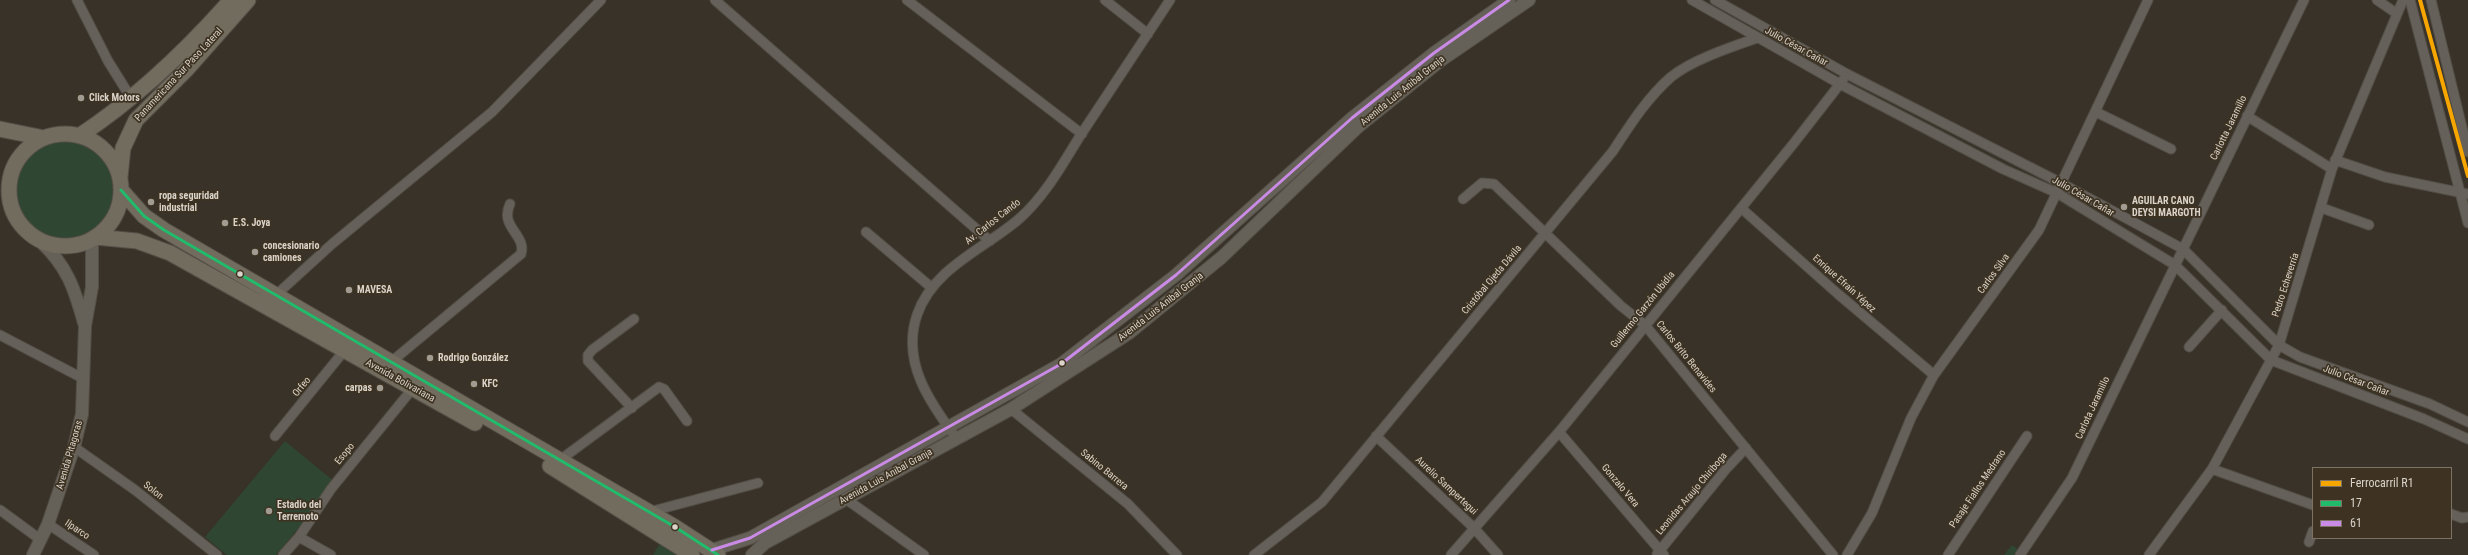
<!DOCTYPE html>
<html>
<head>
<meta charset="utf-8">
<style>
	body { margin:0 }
	#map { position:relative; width:2468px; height:555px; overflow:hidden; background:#383228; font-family:"Roboto Condensed",sans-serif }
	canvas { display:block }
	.legend { position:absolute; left:2312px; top:467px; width:140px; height:72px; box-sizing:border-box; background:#3e3322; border:1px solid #7c7365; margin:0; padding:5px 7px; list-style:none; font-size:12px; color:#dad3c9 }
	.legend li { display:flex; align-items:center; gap:8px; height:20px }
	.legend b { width:20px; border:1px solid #7c7365 }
</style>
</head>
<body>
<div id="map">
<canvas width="2468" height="555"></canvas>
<ul class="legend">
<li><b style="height:5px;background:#f7a600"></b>Ferrocarril R1</li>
<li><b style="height:5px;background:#20bc6c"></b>17</li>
<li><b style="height:5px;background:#ca8be6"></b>61</li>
</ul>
</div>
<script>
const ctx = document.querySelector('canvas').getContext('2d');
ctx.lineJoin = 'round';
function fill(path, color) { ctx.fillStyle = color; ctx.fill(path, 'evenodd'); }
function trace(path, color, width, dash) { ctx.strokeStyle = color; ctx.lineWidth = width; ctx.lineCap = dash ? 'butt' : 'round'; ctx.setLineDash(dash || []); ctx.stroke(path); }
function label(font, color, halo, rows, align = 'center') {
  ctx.font = font + ' "Roboto Condensed",sans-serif'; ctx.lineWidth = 3.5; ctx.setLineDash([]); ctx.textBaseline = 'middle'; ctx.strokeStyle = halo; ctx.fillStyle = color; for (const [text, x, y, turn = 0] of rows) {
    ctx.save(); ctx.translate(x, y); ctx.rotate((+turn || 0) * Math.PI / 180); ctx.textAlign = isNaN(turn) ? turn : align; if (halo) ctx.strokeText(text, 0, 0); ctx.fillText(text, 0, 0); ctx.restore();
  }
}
const green = new Path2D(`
	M15 190a49 49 0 1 1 98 0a49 49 0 1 1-98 0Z
	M 285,441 L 336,483 L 276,555 L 227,555 L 205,537 Z
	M 660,543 L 676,555 L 653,555 Z
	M 2012,545 L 2026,555 L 2004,555 Z`);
const minor = new Path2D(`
	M 77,0 L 108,61 L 131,98
	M 715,0 L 990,241
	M 907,0 L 1082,134
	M 1105,0 L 1148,34
	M 1692,0 L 1840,84 L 2003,169 L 2057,193 L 2175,265 L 2271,360 L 2424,419 L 2468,439
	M 1715,0 L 1847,74 L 2061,183 L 2183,249 L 2279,345 L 2300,357 L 2430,404 L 2468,422
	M 2377,0 L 2396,13
	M 2410,0 L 2468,223
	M 2431,0 L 2468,152
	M 2096,112 L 2171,149
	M 2247,116 L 2332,169
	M 2335,160 L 2385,177 L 2468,194
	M 1463,199 L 1482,183 L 1494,184 L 1621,306 L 1645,325 L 1833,555
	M 1741,208 L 1838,294 L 1934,375
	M 2322,208 L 2369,225
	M 866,232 L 932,288
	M 276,295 L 332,244 L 492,112 L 601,0
	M 0,335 L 84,379
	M 2189,347 L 2222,310
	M 391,362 L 521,254 C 527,235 499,227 510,204
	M 632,408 L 588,361 L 588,355 L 592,350 L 634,319
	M 1011,409 L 1128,504 L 1177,555
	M 1559,432 L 1664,555
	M 275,436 L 344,351
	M 1376,436 L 1474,528 L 1498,555
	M 957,439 C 930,403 901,362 917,315 C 933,268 984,249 1019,219 C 1045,196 1062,165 1080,136 C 1110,91 1140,45 1170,0
	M 74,447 L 135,490 L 217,555
	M 560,460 L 659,387 L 664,389 L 687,421
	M 2212,469 L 2313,505
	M 846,499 L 924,555
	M 0,510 L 41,540
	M 649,512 L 758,483
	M 2451,514 L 2462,518 L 2468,517
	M 48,524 L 94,555
	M 299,537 L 331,555
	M 2309,542 L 2313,531
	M 1657,554 L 1726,469 L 1746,448
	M 283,555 L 299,537 L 331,489 L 413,388
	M 1254,555 L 1322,502 L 1613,151 C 1630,125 1647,98 1671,77 C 1692,60 1731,47 1757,38
	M 1451,555 L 1559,432 L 1794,143 L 1843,80
	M 1847,555 L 1872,513 L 1911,418 L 1934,375 L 2039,230 L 2148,0
	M 1948,555 L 2027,436
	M 2020,555 L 2072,478 L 2304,0
	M 2149,555 L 2212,469 L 2279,345 L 2332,169 L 2403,0`);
const secondary = new Path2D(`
	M 40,241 C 67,266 74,287 84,323
	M 712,550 L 750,538 L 1061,364 L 1176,275 L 1352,118 L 1434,53 L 1509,0
	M 33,555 L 48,524 L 74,447 L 82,414 L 85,326 L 92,287 L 92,239
	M 752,555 L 765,543 L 1011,409 L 1129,333 L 1222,257 L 1359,126 L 1440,61 L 1529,0`);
const trunk = new Path2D(`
	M 0,129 L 44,138
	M9 190a56 56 0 1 1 112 0a56 56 0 1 1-112 0Z
	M 79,136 C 137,98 185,52 231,0
	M 120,177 L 123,148 L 136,120 L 186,70 L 248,0
	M 121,190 L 144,216 L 164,230 L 675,527 L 718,555
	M 95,237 L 137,241 L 170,253 L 475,423
	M 550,466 L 692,555`);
const bus1 = new Path2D(`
	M 121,190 L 144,216 L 164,230 L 675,527 L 718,555`);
const bus2 = new Path2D(`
	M 712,550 L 750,538 L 1061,364 L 1176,275 L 1352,118 L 1434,53 L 1509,0`);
const rail1 = new Path2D(`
	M 2420,0 L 2468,176`);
const markers = [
	[81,98,4,"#a19b91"],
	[151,202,4,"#a19b91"],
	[2124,207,4,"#a19b91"],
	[225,223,4,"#a19b91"],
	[255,252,4,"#a19b91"],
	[240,274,3.5,"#dad3c9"],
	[349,290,4,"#a19b91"],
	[430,358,4,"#a19b91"],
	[1062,363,3.5,"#dad3c9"],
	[474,384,4,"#a19b91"],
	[380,388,4,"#a19b91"],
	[269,511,4,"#a19b91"],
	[675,527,3.5,"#dad3c9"]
];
const streetNames = [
	["Julio César Cañar",1796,47,29],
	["Panamericana Sur Paso Lateral",179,75,-47],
	["Avenida Luis Anibal Granja",1403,91,-39],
	["Carlotta Jaramillo",2229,128,-64],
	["Julio César Cañar",2083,197,30],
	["Av. Carlos Cando",993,222,-38],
	["Carlos Silva",1994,274,-54],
	["Cristóbal Ojeda Dávila",1492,280,-50],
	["Enrique Efraín Yépez",1844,284,42],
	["Pedro Echeverría",2286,285,-72],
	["Avenida Luis Anibal Granja",1161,307,-38],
	["Guillermo Garzón Ubidia",1643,310,-51],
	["Carlos Brito Benavides",1686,357,51],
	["Avenida Bolivariana",400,381,29],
	["Julio César Cañar",2356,381,21],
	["Orfeo",302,387,-51],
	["Carlota Jaramillo",2093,408,-65],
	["Esopo",345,454,-51],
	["Avenida Pitagoras",70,455,-74],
	["Sabino Barrera",1104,470,39],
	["Avenida Luis Anibal Granja",886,477,-29],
	["Aurelio Sampertegui",1446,486,43],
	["Gonzalo Vera",1620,486,50],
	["Pasaje Fiallos Medrano",1978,489,-56],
	["Solon",153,491,38],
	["Leonidas Araujo Chiriboga",1692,494,-50],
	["Ilparco",77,530,34]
];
const poiNames = [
	["Click Motors",89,98],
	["ropa seguridad",159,196],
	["industrial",159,208],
	["AGUILAR CANO",2132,201],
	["DEYSI MARGOTH",2132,213],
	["E.S. Joya",233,223],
	["concesionario",263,246],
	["camiones",263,258],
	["MAVESA",357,290],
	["Rodrigo González",438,358],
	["KFC",482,384],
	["carpas",372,388,"right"],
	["Estadio del",277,505],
	["Terremoto",277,517]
];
fill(green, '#2f4632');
trace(minor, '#534e46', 11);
trace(secondary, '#534e46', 14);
trace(trunk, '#534e46', 17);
trace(minor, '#65615a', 9);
trace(secondary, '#666158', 12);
trace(trunk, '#716c5d', 15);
trace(bus1, '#20bc6c', 3);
trace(bus2, '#ca8be6', 3);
trace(rail1, '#f7a600', 4);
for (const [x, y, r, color] of markers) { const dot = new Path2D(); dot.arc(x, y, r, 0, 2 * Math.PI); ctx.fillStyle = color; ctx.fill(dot); trace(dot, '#3e3322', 1.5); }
label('10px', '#dad3c9', '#3e3322', streetNames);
label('bold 10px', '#dad3c9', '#3e3322', poiNames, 'left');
</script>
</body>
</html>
